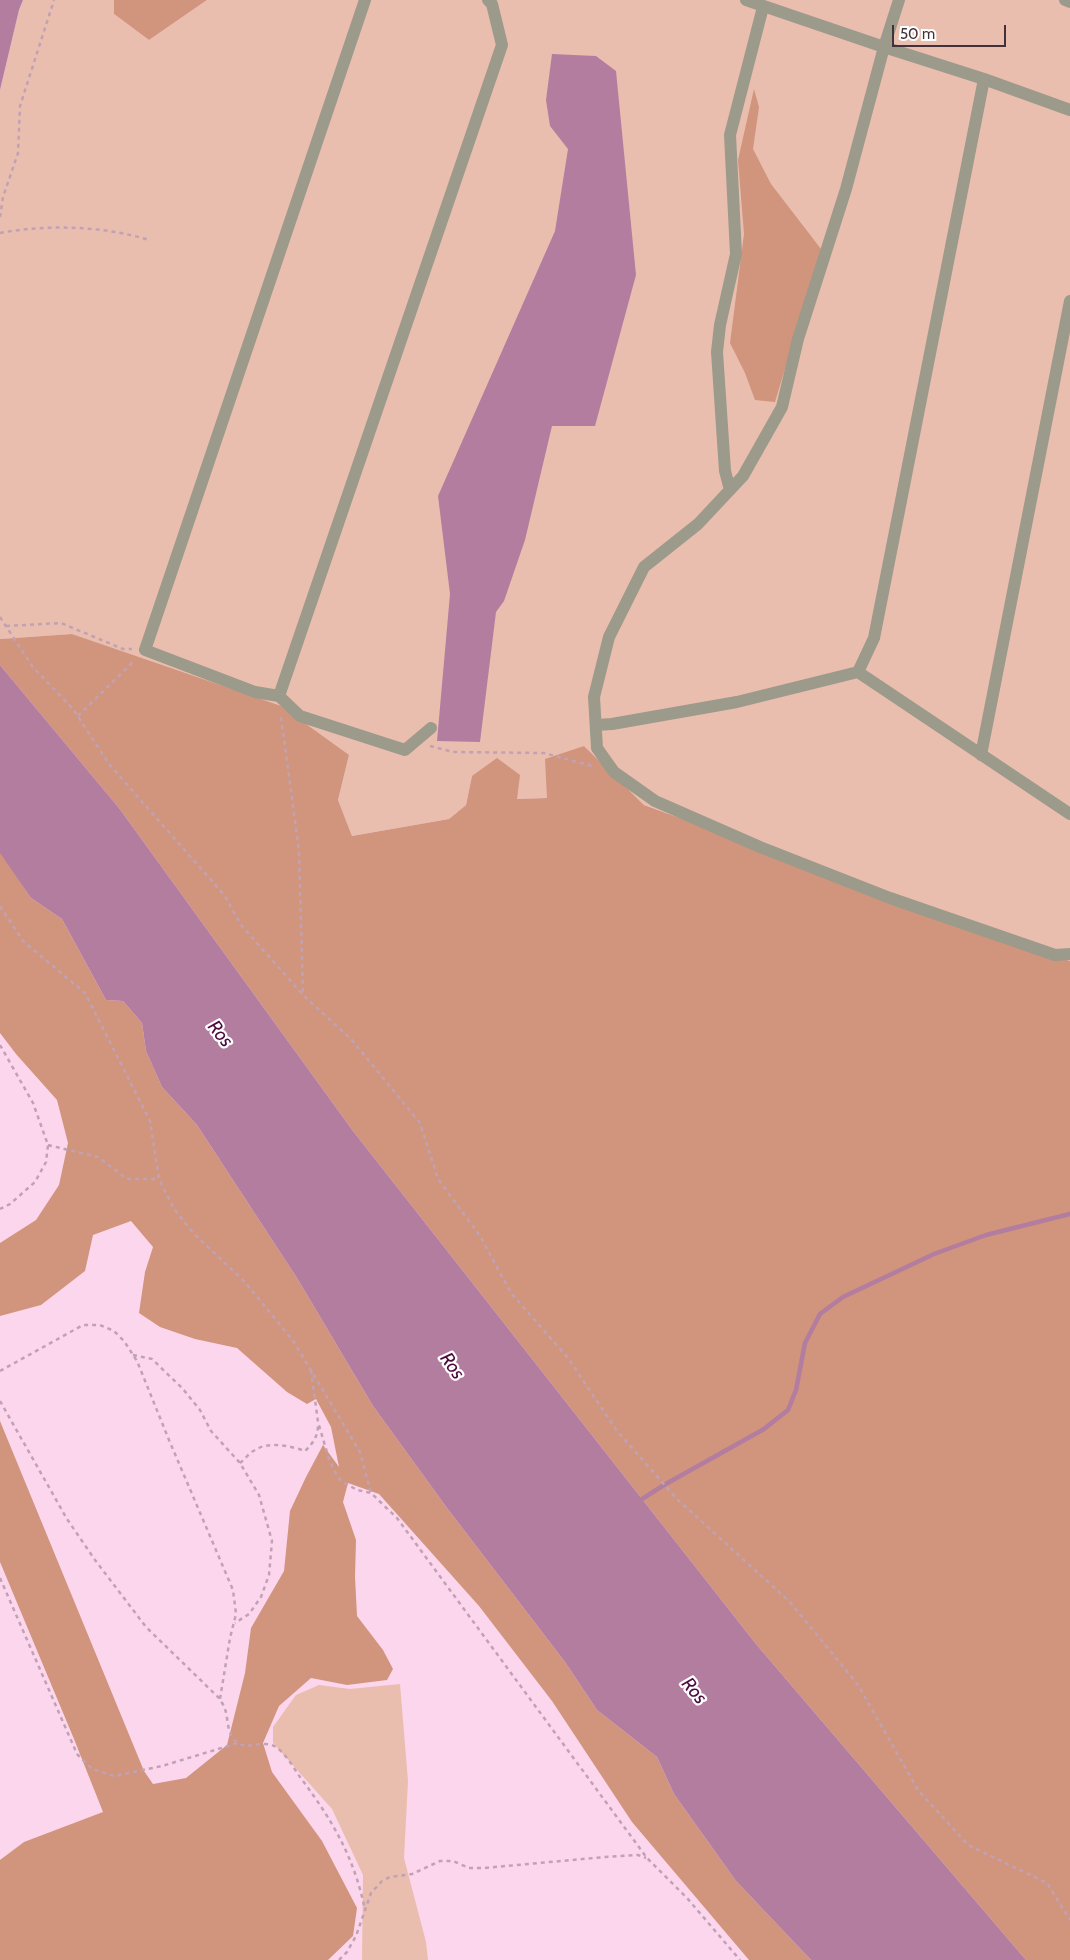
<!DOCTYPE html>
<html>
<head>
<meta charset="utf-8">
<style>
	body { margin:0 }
	#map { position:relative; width:1070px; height:1960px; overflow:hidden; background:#fcd6ed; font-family:Cabin,sans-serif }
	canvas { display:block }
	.scale { position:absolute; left:892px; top:25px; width:114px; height:22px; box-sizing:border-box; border:2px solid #40313a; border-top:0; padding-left:6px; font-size:15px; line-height:18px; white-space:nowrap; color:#40313a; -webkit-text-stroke:4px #fff; paint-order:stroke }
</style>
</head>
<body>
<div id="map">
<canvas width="1070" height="1960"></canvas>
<div class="scale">50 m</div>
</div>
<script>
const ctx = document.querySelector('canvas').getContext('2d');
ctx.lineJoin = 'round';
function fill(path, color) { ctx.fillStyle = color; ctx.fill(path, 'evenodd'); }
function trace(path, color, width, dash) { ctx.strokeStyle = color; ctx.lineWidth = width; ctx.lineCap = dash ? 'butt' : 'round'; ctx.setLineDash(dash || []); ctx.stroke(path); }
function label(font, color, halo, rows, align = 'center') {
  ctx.font = font + ' Cabin,sans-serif'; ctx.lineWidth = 4.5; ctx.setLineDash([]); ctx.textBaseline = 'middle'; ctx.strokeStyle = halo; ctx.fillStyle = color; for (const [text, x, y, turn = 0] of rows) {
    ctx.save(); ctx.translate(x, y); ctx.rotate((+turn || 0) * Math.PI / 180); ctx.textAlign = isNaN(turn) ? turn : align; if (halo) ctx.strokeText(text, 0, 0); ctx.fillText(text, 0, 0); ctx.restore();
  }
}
const green = new Path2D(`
	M 23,0 L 114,0 L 114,14 L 149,40 L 207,0 L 1070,0 L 1070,961 L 644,805 L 584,746 L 547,798 L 517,799 L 472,776 L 466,805 L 449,819 L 352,836 L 338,800 L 349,755 L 122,652 L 72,634 L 0,639 L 0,90 L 19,10 Z
	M 400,1684 L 408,1781 L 404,1858 L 426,1942 L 428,1960 L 362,1960 L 363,1875 L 332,1809 L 273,1743 L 273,1727 L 296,1695 L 319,1685 L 350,1689 Z`);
const forest = new Path2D(`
	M 114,0 L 207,0 L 149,40 L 114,14 Z
	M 754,89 L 759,107 L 753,149 L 771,184 L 821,249 L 775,402 L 755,400 L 745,373 L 730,343 L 744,234 L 738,160 Z
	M 72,634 L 281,706 L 349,755 L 338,800 L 352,836 L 449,819 L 466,805 L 472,776 L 497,758 L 520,775 L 517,799 L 547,798 L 545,759 L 584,746 L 644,805 L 1070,961 L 1070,1960 L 1026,1960 L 756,1644 L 353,1131 L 119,808 L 0,665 L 0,639 Z
	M 0,851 L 31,898 L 62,919 L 106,1000 L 123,1001 L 142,1023 L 146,1051 L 162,1087 L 197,1125 L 297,1278 L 373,1406 L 447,1508 L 565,1662 L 597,1710 L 657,1757 L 674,1794 L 736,1881 L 811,1960 L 749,1960 L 632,1822 L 552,1701 L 479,1606 L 379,1494 L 348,1483 L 343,1502 L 356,1540 L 355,1577 L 357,1616 L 383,1650 L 393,1669 L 387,1680 L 347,1685 L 311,1678 L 279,1706 L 263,1743 L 272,1772 L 322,1841 L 357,1908 L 353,1936 L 328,1960 L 0,1960 L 0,1860 L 24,1842 L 103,1812 L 74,1739 L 0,1562 L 0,1421 L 144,1771 L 153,1784 L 186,1778 L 227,1745 L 245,1673 L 251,1628 L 284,1571 L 290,1511 L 306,1477 L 323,1445 L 339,1467 L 331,1427 L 316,1399 L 307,1404 L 287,1392 L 237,1348 L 195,1339 L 160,1327 L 139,1313 L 145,1272 L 153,1247 L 131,1221 L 93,1235 L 85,1271 L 41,1305 L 0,1316 L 0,1243 L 36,1220 L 59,1185 L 68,1143 L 57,1100 L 16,1054 L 0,1033 Z`);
const water = new Path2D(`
	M 0,0 L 23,0 L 19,10 L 0,90 Z
	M 552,54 L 596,56 L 616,71 L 636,275 L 595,426 L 552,426 L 525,540 L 504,601 L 496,612 L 480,742 L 437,741 L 450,594 L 438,496 L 555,231 L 568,149 L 550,126 L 546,100 Z
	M 0,665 L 119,808 L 353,1131 L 756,1644 L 1026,1960 L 811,1960 L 736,1881 L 674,1794 L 657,1757 L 597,1710 L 565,1662 L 447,1508 L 373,1406 L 297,1278 L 197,1125 L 162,1087 L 146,1051 L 142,1023 L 123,1001 L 106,1000 L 62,919 L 31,898 L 0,853 Z`);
const stream = new Path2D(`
	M 642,1499 L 664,1485 L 764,1429 L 788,1410 L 796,1390 L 805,1343 L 820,1314 L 843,1297 L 934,1254 L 986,1235 L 1070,1214`);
const path = new Path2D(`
	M 0,217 L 3,197 L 18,153 L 20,106 L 54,0
	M 0,233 C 47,224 104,226 149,240
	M 0,617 L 32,666 L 73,709 L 109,764 L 225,896 L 241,925 L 303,995 L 351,1039 L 420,1123 L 438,1179 L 480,1236 L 511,1293 L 568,1358 L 617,1431 L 677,1499 L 790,1602 L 858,1685 L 918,1790 L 968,1845 L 1047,1883 L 1070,1920
	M 6,626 L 61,623 L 123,649 L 132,649
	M 78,716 L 135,660
	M 281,717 L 299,851 L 303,993
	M 430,746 L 453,752 L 544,753 L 592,766
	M 0,906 L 23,941 L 85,993 L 150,1121 L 159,1179 L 174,1209 L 194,1234 L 245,1282 L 294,1342 L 360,1452 L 371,1493 L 397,1518 L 647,1858 L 687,1898 L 740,1960
	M 0,1045 L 33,1103 L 48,1145 L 46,1162 L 35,1182 L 10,1204 L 0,1209
	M 48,1145 L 98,1157 L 127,1179 L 159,1179
	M 133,1355 L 152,1359 L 183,1389 L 200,1410 L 211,1431 L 240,1463 L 259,1495 L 272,1541 L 269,1575 L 261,1597 L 249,1614 L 235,1623
	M 311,1370 L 318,1422 L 329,1459 L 335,1472 L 341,1481 L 357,1490 L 371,1493
	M 0,1371 L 83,1325 L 100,1325 L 114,1331 L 124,1341 L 137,1361 L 169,1440 L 233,1590 L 236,1614 L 230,1638 L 220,1699
	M 0,1401 L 67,1519 L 95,1560 L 146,1627 L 220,1699 C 221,1702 224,1705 225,1709 C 228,1718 227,1730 233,1738 C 243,1754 262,1738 276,1747 C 286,1754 293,1767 300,1777 C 332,1820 354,1856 365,1910
	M 240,1463 C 245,1459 249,1453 255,1450 C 269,1441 291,1446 305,1451 C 314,1442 318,1436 318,1424
	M 0,1578 L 77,1754 L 92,1769 L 114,1776 L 162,1766 L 238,1743
	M 339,1960 L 347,1952 L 356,1936 L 371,1893 L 382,1881 L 390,1877 L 412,1874 L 440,1861 L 453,1861 L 469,1868 L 484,1868 L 605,1857 L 638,1855 L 646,1858`);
const minor = new Path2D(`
	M 365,0 L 145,650 L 255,692 L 279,696 L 300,716 L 405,750 L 431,728
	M 746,0 L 884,47 L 984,79 L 1070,110
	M 899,0 L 884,47 L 846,189 L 798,339 L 782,407 L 743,476 L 698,524 L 644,567 L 609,637 L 594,697 L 597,748 L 614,772 L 655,801 L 760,847 L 890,898 L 1055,955 L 1070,954
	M 1065,0 L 1070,2
	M 730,490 L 725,471 L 717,352 L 720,325 L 736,254 L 730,135 L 763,7
	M 858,672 L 1070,814
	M 279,696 L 502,45 L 492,4 L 488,0
	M 597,725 L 612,724 L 737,702 L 858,672 L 874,638 L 984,79
	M 981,755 L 1070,301`);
const waterNames = [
	["Ros",220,1034,51],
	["Ros",452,1366,55],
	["Ros",694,1691,50]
];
fill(green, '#eabeae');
fill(forest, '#d1947d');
fill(water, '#b37d9f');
trace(stream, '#b37d9f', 4.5);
trace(path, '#c1a2b4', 2.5, [4, 4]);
trace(minor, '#9c9a8a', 12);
label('italic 19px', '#4d093b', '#fff', waterNames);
</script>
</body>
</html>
